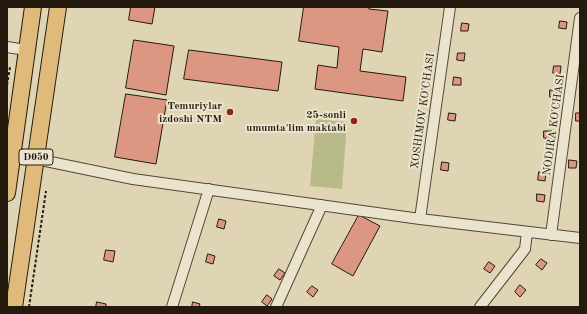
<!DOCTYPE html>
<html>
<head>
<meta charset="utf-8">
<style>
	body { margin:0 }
	#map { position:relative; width:587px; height:314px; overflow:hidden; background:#dfd4b4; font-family:"Old Standard TT",serif }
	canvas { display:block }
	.frame { position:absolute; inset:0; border:8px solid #241a0d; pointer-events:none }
</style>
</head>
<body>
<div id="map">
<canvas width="587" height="314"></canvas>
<div class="frame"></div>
</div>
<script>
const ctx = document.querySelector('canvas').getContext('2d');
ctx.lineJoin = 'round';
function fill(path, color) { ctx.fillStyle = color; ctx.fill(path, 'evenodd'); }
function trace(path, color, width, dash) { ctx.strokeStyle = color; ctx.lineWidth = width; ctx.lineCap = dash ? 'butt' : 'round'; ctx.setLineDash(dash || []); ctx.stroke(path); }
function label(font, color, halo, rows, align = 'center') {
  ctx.font = font + ' "Old Standard TT",serif'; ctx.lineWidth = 4; ctx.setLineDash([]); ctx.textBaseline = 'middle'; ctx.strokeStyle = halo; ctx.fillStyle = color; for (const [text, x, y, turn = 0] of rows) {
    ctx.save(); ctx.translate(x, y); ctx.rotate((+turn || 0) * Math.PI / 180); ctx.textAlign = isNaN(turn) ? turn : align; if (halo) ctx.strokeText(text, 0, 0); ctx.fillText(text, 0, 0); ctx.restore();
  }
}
const green = new Path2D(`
	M 316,119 L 347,122 L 342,189 L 310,186 Z`);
const building = new Path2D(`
	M 131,7 L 155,7 L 152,24 L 129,20 Z
	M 304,7 L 369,7 L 369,9 L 388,11 L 382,52 L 363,49 L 360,71 L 406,77 L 403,101 L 315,89 L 318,65 L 337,68 L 339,47 L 299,41 Z
	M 560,21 L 567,22 L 566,29 L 559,28 Z
	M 462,23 L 469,24 L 468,31 L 461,31 Z
	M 134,40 L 174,46 L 166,95 L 126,88 Z
	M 189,50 L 282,62 L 278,91 L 184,79 Z
	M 458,53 L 465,53 L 464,61 L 457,60 Z
	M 554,66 L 561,66 L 560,74 L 553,73 Z
	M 454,77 L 461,78 L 461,85 L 453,85 Z
	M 550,90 L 557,91 L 557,98 L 550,97 Z
	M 126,94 L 167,100 L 156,164 L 115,157 Z
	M 449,113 L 456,114 L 455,121 L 448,120 Z
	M 576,113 L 580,113 L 580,121 L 576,121 Z
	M 544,131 L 552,131 L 551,139 L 544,138 Z
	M 569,160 L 577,161 L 576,168 L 569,168 Z
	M 442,162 L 449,163 L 448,171 L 441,170 Z
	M 539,172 L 546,173 L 545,181 L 538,180 Z
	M 537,194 L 545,195 L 544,202 L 537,201 Z
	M 359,215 L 380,226 L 353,276 L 332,264 Z
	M 219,219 L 226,221 L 224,229 L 217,227 Z
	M 106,250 L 115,251 L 113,262 L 104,260 Z
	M 208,254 L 215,256 L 213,264 L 206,262 Z
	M 541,259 L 547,263 L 542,270 L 536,265 Z
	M 489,262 L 495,266 L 490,273 L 484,269 Z
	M 279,269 L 285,273 L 280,280 L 274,276 Z
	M 520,285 L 526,290 L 520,297 L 515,292 Z
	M 312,286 L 318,290 L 313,297 L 307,292 Z
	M 267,295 L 272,299 L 267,306 L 262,302 Z
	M 97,302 L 106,304 L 106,307 L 96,307 Z
	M 193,302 L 200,304 L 199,307 L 192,307 Z`);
const path = new Path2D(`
	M 7,85 L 10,67
	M 29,307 L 46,191`);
const minor = new Path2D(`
	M 7,47 L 26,50
	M 36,159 L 133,179 L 420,219 L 580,238
	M 420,219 L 450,7
	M 551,235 L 580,18
	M 172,307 L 209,189
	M 276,307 L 322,205
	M 480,307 L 525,249 L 527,232`);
const primary = new Path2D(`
	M 7,193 L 33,7
	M 14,307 L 58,7`);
const markers = [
	[230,112,4,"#8f2418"],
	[354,121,4,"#8f2418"]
];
const shields = [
	[36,157,34]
];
const shieldNames = [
	["D050",36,157]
];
const poiNames = [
	["Temuriylar",222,106],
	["izdoshi NTM",222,119],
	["25-sonli",346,115],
	["umumta'lim maktabi",346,128]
];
const streetNames = [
	["XOSHIMOV KO'CHASI",423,111,-82],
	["NODIRA KO'CHASI",554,125,-82]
];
fill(green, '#b8bb89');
fill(building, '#dc9783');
trace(building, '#241a0d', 1);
trace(minor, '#534837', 12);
trace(primary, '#241a0d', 18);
trace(path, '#241a0d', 2, [3, 2]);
trace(minor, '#eae3ce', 10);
trace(primary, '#e0ba7a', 16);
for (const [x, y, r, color] of markers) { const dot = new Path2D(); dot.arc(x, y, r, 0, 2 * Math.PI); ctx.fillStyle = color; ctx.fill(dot); trace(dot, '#eae3ce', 1.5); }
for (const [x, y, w] of shields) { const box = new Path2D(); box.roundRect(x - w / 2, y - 8, w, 16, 3); ctx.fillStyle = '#eae3ce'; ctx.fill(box); trace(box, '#241a0d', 1); }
label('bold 10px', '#241a0d', null, shieldNames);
label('bold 11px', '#241a0d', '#eae3ce', poiNames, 'right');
label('11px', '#241a0d', '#eae3ce', streetNames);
</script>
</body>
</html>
